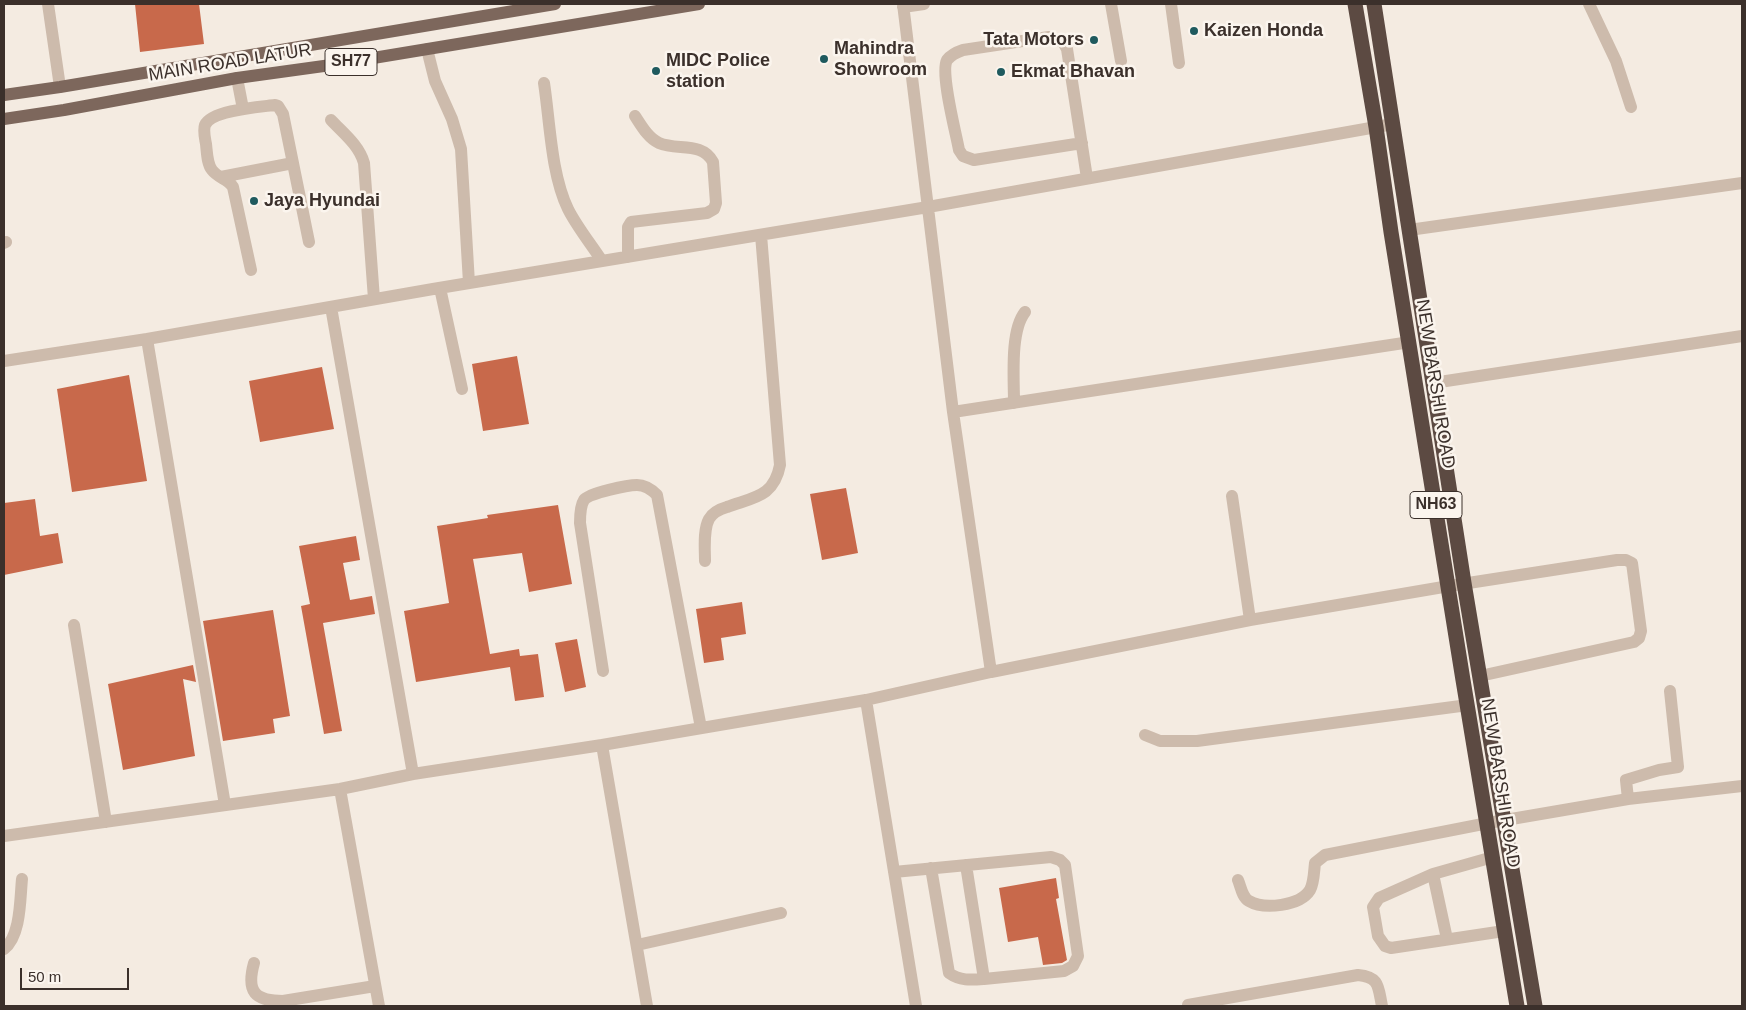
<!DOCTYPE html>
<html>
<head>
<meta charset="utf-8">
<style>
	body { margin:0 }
	#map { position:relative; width:1746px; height:1010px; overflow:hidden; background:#f4ebe1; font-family:Helvetica,sans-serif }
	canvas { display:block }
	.frame { position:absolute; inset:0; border:5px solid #3b302b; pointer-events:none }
	.scale { position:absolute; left:20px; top:968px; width:109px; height:22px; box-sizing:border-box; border:2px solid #3b302b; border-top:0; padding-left:6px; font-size:15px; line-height:18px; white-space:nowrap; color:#3b302b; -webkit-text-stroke:4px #fbf5ee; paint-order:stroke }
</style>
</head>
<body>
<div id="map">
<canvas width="1746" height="1010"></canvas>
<div class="frame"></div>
<div class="scale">50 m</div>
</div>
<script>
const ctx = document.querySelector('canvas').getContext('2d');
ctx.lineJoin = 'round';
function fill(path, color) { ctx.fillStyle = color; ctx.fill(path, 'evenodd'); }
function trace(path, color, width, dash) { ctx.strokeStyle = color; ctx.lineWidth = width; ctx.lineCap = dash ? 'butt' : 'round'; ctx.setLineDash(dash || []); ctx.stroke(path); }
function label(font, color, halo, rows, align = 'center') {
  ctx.font = font + ' Helvetica,sans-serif'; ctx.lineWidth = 5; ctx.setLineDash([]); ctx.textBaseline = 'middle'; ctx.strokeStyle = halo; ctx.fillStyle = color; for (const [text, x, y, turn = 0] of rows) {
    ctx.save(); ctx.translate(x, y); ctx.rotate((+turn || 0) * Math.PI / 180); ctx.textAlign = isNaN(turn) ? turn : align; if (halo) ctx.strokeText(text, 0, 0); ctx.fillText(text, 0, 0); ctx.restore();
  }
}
const building = new Path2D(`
	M 135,4 L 199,4 L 204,44 L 140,52 Z
	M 517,356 L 529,424 L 483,431 L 472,364 Z
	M 322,367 L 334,429 L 260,442 L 249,381 Z
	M 129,375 L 147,481 L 72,492 L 57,389 Z
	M 846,488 L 858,553 L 822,560 L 810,494 Z
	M 35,499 L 40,536 L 58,533 L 63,563 L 4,575 L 4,503 Z
	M 558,505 L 572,584 L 529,592 L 522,553 L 473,559 L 490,654 L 519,649 L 520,656 L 538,654 L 544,697 L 515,701 L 510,667 L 416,682 L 404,611 L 449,603 L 437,526 L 488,518 L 487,515 Z
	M 356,536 L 360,560 L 343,563 L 350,600 L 372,596 L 375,614 L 323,623 L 342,731 L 324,734 L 301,606 L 310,604 L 299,546 Z
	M 742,602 L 746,634 L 721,638 L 724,660 L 704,663 L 696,609 Z
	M 273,610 L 290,716 L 273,719 L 275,733 L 223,741 L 203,621 Z
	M 577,639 L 586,687 L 565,692 L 555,643 Z
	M 193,665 L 196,682 L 183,679 L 195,756 L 123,770 L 108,684 Z
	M 1056,878 L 1059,898 L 1056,899 L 1067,960 L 1062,963 L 1043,965 L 1038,937 L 1008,942 L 999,888 Z`);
const minor = new Path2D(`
	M 48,4 L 60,87
	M 903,4 L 953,412 L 991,672
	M 1111,4 L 1121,61
	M 1171,4 L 1179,63
	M 1589,4 L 1616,61 L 1631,107
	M 903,7 L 924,4
	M 427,49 L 435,81 L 452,119 L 461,149 L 469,283
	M 237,78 L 243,109
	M 544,83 C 550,122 551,174 568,209 C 577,227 591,244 602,261
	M 331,120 C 343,133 359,145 364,163 L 374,299
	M 1082,143 L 974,160 L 963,156 L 959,150 C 956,133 940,73 947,60 C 951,55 957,52 963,50 L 1049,37 L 1063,42 L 1067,49 L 1087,178
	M 221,177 L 293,163
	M 1409,230 L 1742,183
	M 4,243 L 6,242
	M 628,257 L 628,227 L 631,222 L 707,213 L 714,209 L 716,203 L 713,162 C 702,141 677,151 659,143 C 648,138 641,125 635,116
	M 251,270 L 233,187 C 228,179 218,178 212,170 C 207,164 207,152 206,144 C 205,138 203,131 205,125 C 212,110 260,107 275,105 L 278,106 L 283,114 L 309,242
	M 440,288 L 462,389
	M 331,307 L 413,774
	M 147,339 L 225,805
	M 4,361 L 147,339 L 433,289 L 928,207 L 1393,124
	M 1433,383 L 1742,336
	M 1014,403 C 1014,378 1010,331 1025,312
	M 953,412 L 1410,342
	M 1232,496 L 1250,620
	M 705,561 C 705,549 703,530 709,519 C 713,512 720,509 727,507 C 754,497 774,497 780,465 L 761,235
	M 74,625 L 106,822
	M 603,671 L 580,523 C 580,516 580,506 584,500 C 589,493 628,485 637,485 C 646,485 652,490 657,495 L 701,728
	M 866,700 L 916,1006
	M 1145,735 L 1160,741 L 1197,741 L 1468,705
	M 602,745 L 647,1006
	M 340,789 L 379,1006
	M 1628,799 L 1626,780 L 1659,770 L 1678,767 L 1670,691
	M 4,836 L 340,789 L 413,774 L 602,745 L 866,700 L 991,672 L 1250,620 L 1449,586 L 1617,560 L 1626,560 L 1632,563 L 1641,631 L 1639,638 L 1634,642 L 1480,676
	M 1493,857 L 1433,874 L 1379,898 L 1373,907 L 1378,936 L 1385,946 L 1391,948 L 1504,931
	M 931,868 L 949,973 C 960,981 971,980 984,979 L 966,865
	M 894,872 L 1051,857 L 1060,860 L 1065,865 L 1078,956 L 1073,966 L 1064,971 L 984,979
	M 1433,874 L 1447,939
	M 1238,880 C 1241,887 1242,897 1249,901 C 1264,910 1300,906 1310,890 C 1314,883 1314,871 1315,863 L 1325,855 L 1488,823 L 1628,799 L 1742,786
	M 637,945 L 781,913
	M 4,949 C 21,936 20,899 22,879
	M 254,963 C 246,992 255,1001 283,1001 L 375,986
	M 1188,1005 L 1358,975 C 1380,977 1378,987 1382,1006`);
const major = new Path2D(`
	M 4,95 L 60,87 L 555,4
	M 4,119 L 64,110 L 237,78 L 331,65 L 699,4`);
const highway = new Path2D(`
	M 1355,4 L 1376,127 L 1391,232 L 1463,680 L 1517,1006
	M 1374,4 L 1464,583 L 1535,1006`);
const markers = [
	[1194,31,5,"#1f5a5e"],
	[1094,40,5,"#1f5a5e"],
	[824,59,5,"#1f5a5e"],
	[656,71,5,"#1f5a5e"],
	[1001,72,5,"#1f5a5e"],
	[254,201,5,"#1f5a5e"]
];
const shields = [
	[351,62,52],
	[1436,505,52]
];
const shieldNames = [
	["SH77",351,62],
	["NH63",1436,505]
];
const poiNames = [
	["Kaizen Honda",1204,31],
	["Tata Motors",1084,40,"right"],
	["Mahindra",834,49],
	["Showroom",834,70],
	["MIDC Police",666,61],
	["station",666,82],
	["Ekmat Bhavan",1011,72],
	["Jaya Hyundai",264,201]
];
const streetNames = [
	["MAIN ROAD LATUR",230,63,-9],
	["NEW BARSHI ROAD",1435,384,81],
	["NEW BARSHI ROAD",1500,783,81]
];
fill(building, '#c8694b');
trace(minor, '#cdbbac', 12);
trace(major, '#7d675c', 12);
trace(highway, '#5c4a42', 15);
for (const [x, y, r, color] of markers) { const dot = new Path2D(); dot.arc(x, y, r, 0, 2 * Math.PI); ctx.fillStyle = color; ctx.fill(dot); trace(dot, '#fbf5ee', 2); }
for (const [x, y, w] of shields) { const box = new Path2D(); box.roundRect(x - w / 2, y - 13.5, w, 27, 4); ctx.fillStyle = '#fbf5ee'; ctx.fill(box); trace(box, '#3b302b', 1); }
label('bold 16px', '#3b302b', null, shieldNames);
label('bold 18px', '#3b302b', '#fbf5ee', poiNames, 'left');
label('18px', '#3b302b', '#fbf5ee', streetNames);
</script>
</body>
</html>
